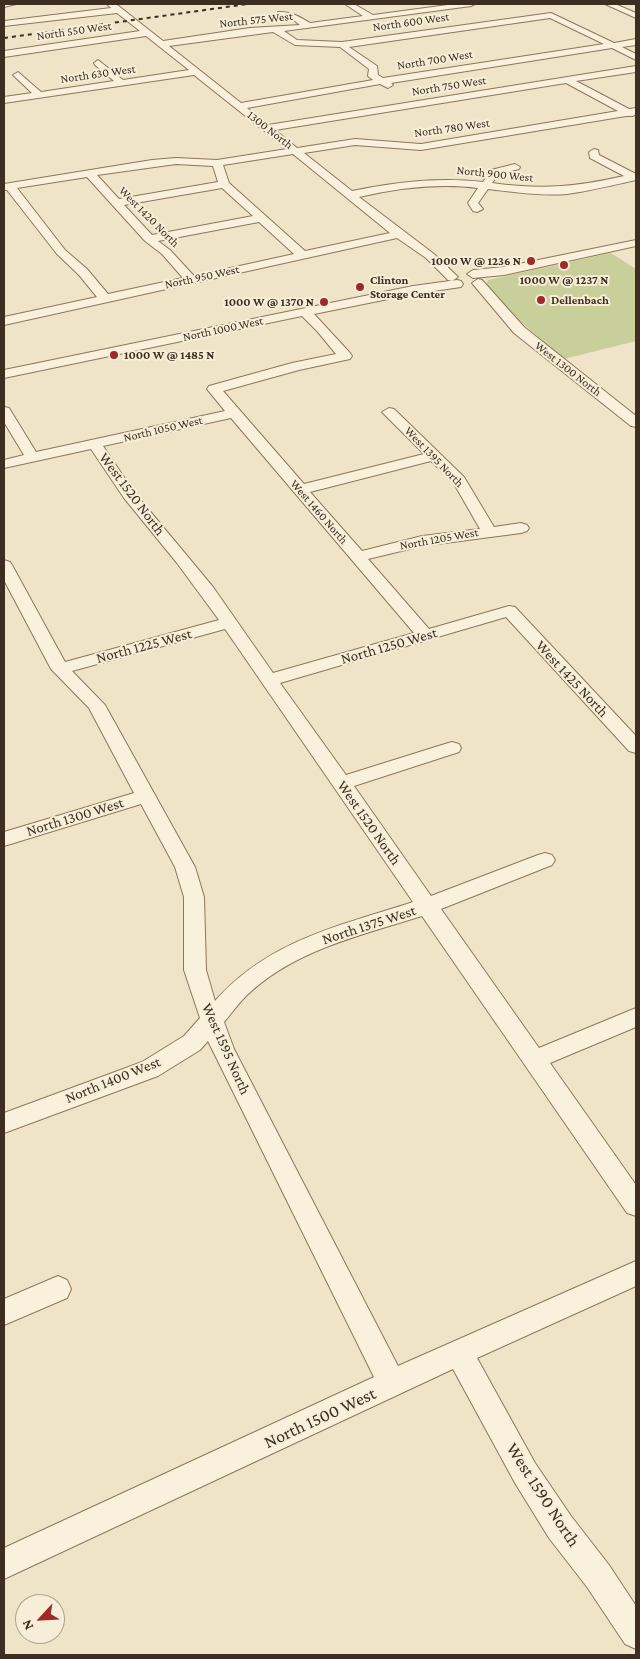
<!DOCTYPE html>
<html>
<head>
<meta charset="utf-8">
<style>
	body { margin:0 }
	#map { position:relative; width:640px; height:1659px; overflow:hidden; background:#f0e4c8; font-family:"Crimson Pro",serif }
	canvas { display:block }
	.frame { position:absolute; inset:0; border:5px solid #3d2e20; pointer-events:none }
	.north { position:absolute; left:15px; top:1594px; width:50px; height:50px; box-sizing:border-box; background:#f7eed8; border:1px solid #ada18e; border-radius:50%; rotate:245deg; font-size:14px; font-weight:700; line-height:20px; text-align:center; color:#3d2e20 }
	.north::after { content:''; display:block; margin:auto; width:18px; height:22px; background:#9e2a2b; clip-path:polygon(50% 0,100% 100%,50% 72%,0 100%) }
</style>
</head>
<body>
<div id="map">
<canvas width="640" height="1659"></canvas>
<div class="frame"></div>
<div class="north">N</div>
</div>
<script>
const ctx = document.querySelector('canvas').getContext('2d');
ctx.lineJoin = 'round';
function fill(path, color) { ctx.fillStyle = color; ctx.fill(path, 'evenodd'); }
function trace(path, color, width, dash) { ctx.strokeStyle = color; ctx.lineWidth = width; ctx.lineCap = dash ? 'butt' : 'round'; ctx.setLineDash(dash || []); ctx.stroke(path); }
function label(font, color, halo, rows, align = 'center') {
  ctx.font = font + ' "Crimson Pro",serif'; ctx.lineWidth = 4; ctx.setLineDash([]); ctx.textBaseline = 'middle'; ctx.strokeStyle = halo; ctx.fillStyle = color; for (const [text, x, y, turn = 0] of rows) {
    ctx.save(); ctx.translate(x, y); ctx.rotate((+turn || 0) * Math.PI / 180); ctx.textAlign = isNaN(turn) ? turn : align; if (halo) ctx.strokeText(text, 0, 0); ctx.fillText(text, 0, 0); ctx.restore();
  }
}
const green = new Path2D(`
	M 611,253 L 636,269 L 636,341 L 564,359 L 507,310 L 485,289 L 488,280 Z`);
const minor = new Path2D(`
	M 4,4 L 16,4 L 4,7 Z
	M 107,4 L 116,4 L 163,41 L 250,28 L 300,25 L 291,18 L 278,16 L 278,12 C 291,11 300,17 310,23 L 363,16 L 345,4 L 354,4 L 373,15 L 455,4 L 475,4 L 471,6 L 284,31 L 297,40 L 342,42 L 551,13 L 614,43 L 636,39 L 636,45 L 622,47 L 636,54 L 636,60 L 612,48 L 391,83 L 393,85 L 388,88 L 380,84 L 247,108 L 268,125 L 636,66 L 636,72 L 576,81 L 629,109 L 636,108 L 636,114 L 633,116 L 626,116 L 421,150 L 355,145 L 304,153 L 352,191 C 396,182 438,177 483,182 L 491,170 L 515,164 L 520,167 L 519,169 L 499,174 L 492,183 C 542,190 575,187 624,176 L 590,158 L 589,152 L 594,149 L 598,150 L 599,155 L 636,174 L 636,180 C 613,185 590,191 567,194 C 540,196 514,192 488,189 L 478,203 L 483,209 L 477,212 L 473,211 L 468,203 L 478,188 C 438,183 398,188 359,197 L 434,254 L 458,277 L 452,281 L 448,280 L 426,258 L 397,238 L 4,325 L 4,317 L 97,297 L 79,275 L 57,254 L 7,190 L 4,190 L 4,184 L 152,160 L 176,158 L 217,160 L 287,149 L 194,75 L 4,103 L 4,97 L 32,93 L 13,75 L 18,72 L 41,92 L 114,81 L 95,65 L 94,63 L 98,60 L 123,80 L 189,70 L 146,36 L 4,57 L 4,51 L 140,31 L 117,13 L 4,26 L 4,21 L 111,8 ZM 550,18 L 604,44 L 383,78 L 378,75 L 377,66 L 349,47 ZM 273,32 L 295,45 L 340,47 L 369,69 L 368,76 L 373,80 L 241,103 L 169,46 ZM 566,83 L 618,111 L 421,144 L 355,139 L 297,148 L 275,130 ZM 293,154 L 390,233 L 305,251 L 229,183 L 223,165 ZM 176,164 L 213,166 L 218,182 L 119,199 L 97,175 ZM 87,177 L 145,241 L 162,254 L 183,278 L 108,294 L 87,269 L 65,250 L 17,188 ZM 222,188 L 253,216 L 152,235 L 124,205 ZM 259,222 L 294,254 L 194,276 L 170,250 L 158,241 Z
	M 605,4 L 615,4 L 636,13 L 636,18 Z
	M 636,240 L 636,246 L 504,275 L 473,278 L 467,274 L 473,270 L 504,267 Z
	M 478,279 L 482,280 L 524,327 L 636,416 L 636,427 L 631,426 L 514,333 L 472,283 Z
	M 457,280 L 461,281 L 463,284 L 461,287 L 413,294 L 314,314 L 350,353 L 352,356 L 350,359 L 299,370 L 223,391 L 304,484 L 424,454 L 382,412 L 389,408 L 394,409 L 464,477 L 494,527 L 521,523 L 527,525 L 529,528 L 527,531 L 521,533 L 422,546 L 368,559 L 429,629 L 509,606 L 515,607 L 636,736 L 636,753 L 629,751 L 506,617 L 280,683 L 346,775 L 445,744 L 452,742 L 459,744 L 461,748 L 459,752 L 354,786 L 431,896 L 538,855 L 545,853 L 552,855 L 555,860 L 552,865 L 441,909 L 539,1048 L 636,1008 L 636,1027 L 550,1063 L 636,1185 L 636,1216 L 627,1213 L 422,916 C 362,935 293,950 246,996 C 238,1004 231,1014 224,1022 L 234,1049 L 398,1366 L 636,1261 L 636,1286 L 477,1358 L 535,1463 L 571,1516 L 609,1565 L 636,1606 L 636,1649 L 625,1644 L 587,1587 L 549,1538 L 515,1483 L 453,1369 L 4,1579 L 4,1548 L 374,1377 L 208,1041 L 200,1050 L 158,1076 L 4,1133 L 4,1113 L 142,1062 L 184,1036 L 200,1018 L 184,970 L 184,897 L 175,867 L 141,804 L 4,846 L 4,832 L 134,793 L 89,708 L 51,669 L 4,580 L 4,560 L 10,562 L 12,565 L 65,662 L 219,620 L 177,563 L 124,498 L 91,449 L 4,468 L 4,460 L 24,455 L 4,422 L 4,407 L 9,408 L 36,452 L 225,411 L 207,389 L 209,386 L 292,363 L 336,354 L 317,331 L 302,316 L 4,378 L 4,370 L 413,286 ZM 231,418 L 414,633 L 273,673 L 213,587 L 134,492 L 103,446 ZM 431,461 L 453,482 L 480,529 L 422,536 L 362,551 L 310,492 ZM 225,629 L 413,902 C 339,926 269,940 215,1001 L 206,970 L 204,897 L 195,867 L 105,705 L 72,671 Z
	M 58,1276 L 67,1280 L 71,1289 L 67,1298 L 4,1325 L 4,1299 Z`);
const rail = new Path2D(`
	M 4,38 L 248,4`);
const markers = [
	[531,261,5,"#9e2a2b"],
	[564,265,5,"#9e2a2b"],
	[360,287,5,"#9e2a2b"],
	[541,300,5,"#9e2a2b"],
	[324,302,5,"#9e2a2b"],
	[114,355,5,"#9e2a2b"]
];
const farStreetnames = [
	["North 575 West",256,20,-6],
	["North 600 West",411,22,-8],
	["North 550 West",74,31,-8],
	["North 700 West",435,60,-9],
	["North 630 West",98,74,-8],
	["North 750 West",449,86,-9],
	["North 780 West",452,128,-8],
	["1300 North",270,130,38],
	["North 900 West",495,174,6],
	["West 1420 North",149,217,45],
	["North 950 West",202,277,-12],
	["North 1000 West",223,329,-12],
	["West 1300 North",568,369,38],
	["North 1050 West",163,429,-13],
	["West 1395 North",434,457,46],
	["West 1460 North",319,512,49],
	["North 1205 West",439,539,-10]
];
const farPoinames = [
	["1000 W @ 1236 N",521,261,"right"],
	["Clinton",370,280],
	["Storage Center",370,294],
	["1000 W @ 1237 N",564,280,"center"],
	["Dellenbach",551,300],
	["1000 W @ 1370 N",314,302,"right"],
	["1000 W @ 1485 N",124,355]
];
const streetNames = [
	["West 1520 North",132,494,53],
	["North 1225 West",144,646,-15],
	["North 1250 West",389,646,-16],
	["West 1425 North",572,679,47],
	["North 1300 West",75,817,-17],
	["West 1520 North",369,823,55],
	["North 1375 West",369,925,-18],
	["West 1595 North",226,1049,66],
	["North 1400 West",113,1080,-22]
];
const nearStreetnames = [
	["North 1500 West",320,1418,-25],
	["West 1590 North",543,1495,57]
];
fill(green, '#c9cf9b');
trace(minor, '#8d765c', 2);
fill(minor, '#faf1dc');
trace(rail, '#3d2e20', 2, [4, 4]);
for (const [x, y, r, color] of markers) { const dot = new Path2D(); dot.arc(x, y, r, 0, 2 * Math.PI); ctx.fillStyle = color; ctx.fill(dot); trace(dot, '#f7eed8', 2); }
label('12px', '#3d2e20', '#f7eed8', farStreetnames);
label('bold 12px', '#3d2e20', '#f7eed8', farPoinames, 'left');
label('15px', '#3d2e20', '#f7eed8', streetNames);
label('18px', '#3d2e20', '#f7eed8', nearStreetnames);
</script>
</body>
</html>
